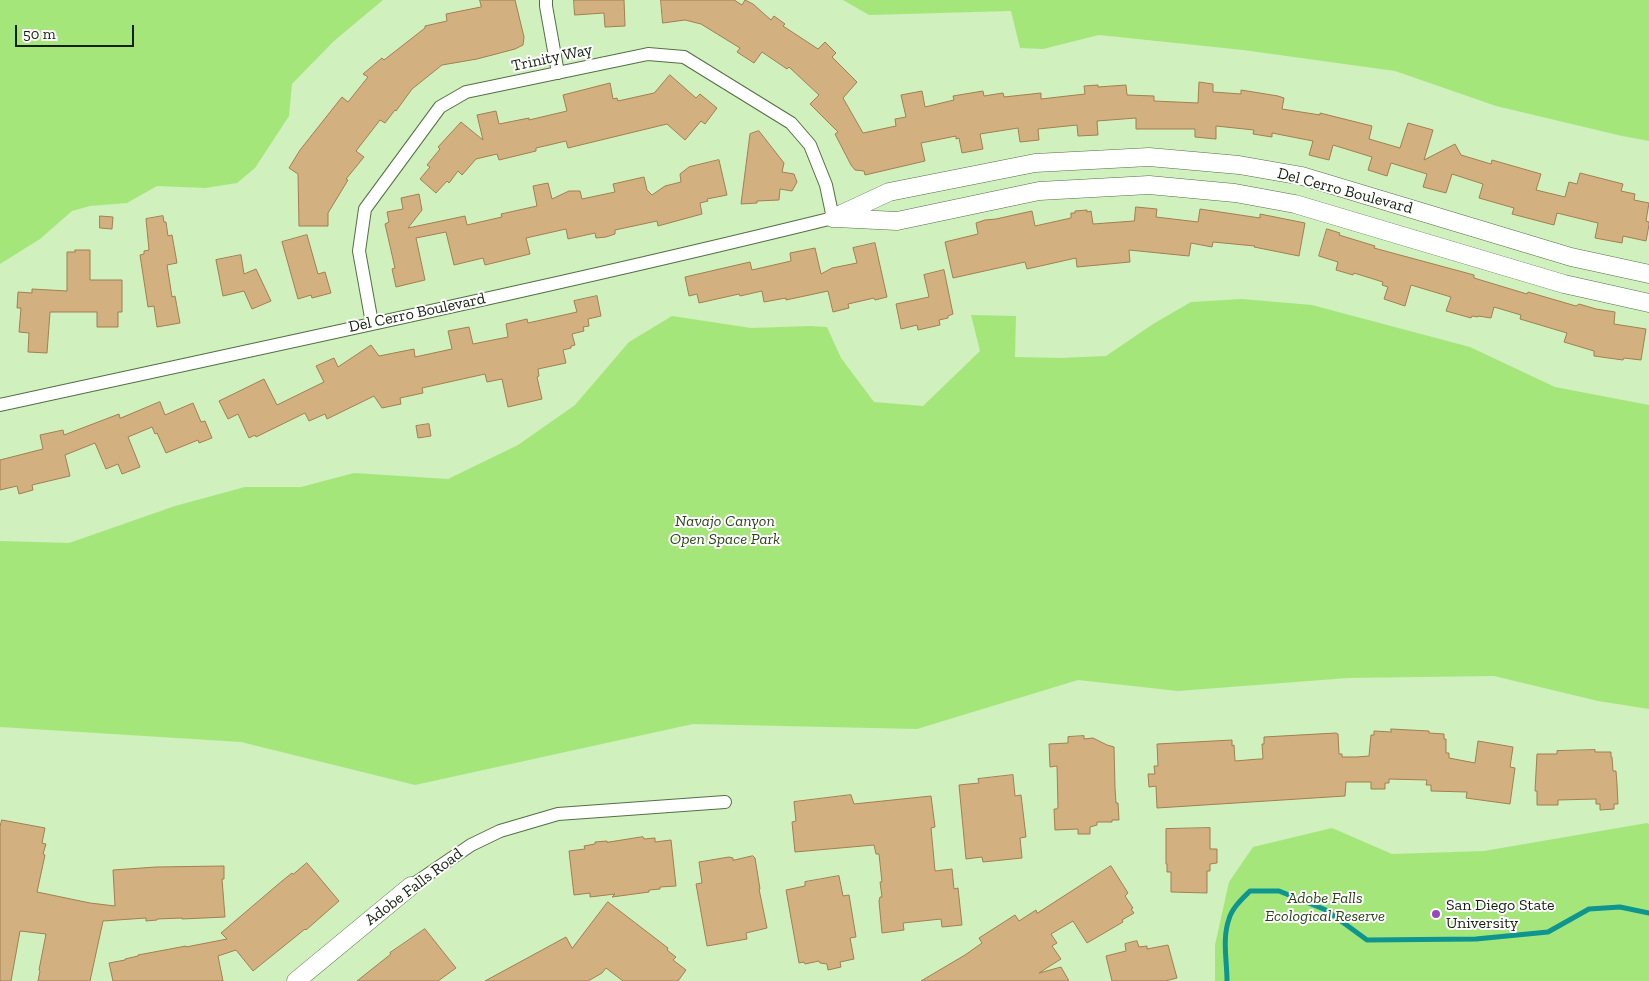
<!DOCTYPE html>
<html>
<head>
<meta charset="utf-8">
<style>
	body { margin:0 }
	#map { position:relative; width:1649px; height:981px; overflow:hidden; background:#d0f0bd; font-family:"Zilla Slab",serif }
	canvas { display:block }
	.scale { position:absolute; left:15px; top:25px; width:119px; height:22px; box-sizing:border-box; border:2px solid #15210e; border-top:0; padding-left:6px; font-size:15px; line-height:18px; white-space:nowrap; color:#15210e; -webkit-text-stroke:4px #fff; paint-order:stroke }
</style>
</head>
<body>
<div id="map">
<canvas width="1649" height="981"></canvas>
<div class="scale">50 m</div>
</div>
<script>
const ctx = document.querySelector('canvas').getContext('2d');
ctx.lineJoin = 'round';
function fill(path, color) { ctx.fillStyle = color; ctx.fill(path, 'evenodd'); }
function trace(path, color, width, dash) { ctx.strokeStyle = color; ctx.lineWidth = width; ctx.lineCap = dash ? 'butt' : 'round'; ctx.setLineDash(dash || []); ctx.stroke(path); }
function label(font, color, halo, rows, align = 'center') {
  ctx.font = font + ' "Zilla Slab",serif'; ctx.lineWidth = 4; ctx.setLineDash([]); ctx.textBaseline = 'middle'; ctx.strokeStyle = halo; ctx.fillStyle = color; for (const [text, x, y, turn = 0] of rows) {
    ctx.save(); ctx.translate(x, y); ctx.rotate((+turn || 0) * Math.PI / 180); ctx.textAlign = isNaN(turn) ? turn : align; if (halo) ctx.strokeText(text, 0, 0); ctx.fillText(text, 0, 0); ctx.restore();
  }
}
const green = new Path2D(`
	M 0,0 L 383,0 L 334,41 L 292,84 L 289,116 L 255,168 L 237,183 L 205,188 L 157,186 L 127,203 L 90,206 L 72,211 L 40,239 L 0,264 Z
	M 843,0 L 1649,0 L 1649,141 L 1622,136 L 1496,106 L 1395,71 L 1243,50 L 1099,35 L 1043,49 L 1020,48 L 1011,11 L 869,15 Z
	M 1242,299 L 1312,305 L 1470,347 L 1555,387 L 1649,405 L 1649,709 L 1598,701 L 1494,676 L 1348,678 L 1178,691 L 1078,680 L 917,729 L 693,724 L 415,785 L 241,742 L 0,727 L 0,541 L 69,543 L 175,506 L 245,487 L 301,487 L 354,473 L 448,479 L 518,445 L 575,405 L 629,342 L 672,316 L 751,328 L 811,326 L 827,327 L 841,358 L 874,402 L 923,406 L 980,351 L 971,315 L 1016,316 L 1015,357 L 1059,358 L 1106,356 L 1153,324 L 1191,302 Z
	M 1647,823 L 1649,824 L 1649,981 L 1215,981 L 1215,945 L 1229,882 L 1253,847 L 1332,828 L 1392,854 L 1484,851 Z`);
const stream = new Path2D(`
	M 1227,981 C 1227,961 1222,938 1229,919 C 1232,908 1242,899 1250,891 L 1279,891 L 1326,910 L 1367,940 L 1476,939 L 1548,932 L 1589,909 L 1620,907 L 1649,913`);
const building = new Path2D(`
	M 480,0 L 515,0 L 524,37 L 523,45 L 515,49 L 477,59 L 442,65 L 412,89 L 396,111 L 395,110 L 385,123 L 380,120 L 356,151 L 364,157 L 346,179 L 348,180 L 328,213 L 328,226 L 299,226 L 298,174 L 289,168 L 300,150 L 342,97 L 348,102 L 368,77 L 363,74 L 382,58 L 384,60 L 425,28 L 425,26 L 447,21 L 446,14 L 481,7 Z
	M 574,0 L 624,0 L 625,26 L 605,27 L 604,13 L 575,15 Z
	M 661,0 L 734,0 L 742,5 L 745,0 L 753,4 L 771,20 L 774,16 L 785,24 L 783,26 L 818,49 L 825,42 L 836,53 L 832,57 L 857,82 L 843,98 L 863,133 L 896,126 L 895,119 L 906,117 L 901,95 L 922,91 L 925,107 L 954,100 L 953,96 L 983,91 L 984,96 L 1003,93 L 1004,97 L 1041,93 L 1041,99 L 1085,94 L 1084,86 L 1098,85 L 1098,87 L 1126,85 L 1127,95 L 1154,96 L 1154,101 L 1198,103 L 1199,82 L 1213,84 L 1213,92 L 1241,94 L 1241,90 L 1278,96 L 1284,98 L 1282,109 L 1320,115 L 1320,113 L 1372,126 L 1369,139 L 1400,148 L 1408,123 L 1433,130 L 1424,160 L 1455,144 L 1461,155 L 1491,164 L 1492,160 L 1541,174 L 1536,190 L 1565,197 L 1569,182 L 1577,184 L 1580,173 L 1623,184 L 1621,191 L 1635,194 L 1634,200 L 1649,203 L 1646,221 L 1649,222 L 1649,225 L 1646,241 L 1623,236 L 1622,243 L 1595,238 L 1598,223 L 1557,213 L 1554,225 L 1512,214 L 1514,208 L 1479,198 L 1483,184 L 1452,174 L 1446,193 L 1423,187 L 1427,174 L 1391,163 L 1387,176 L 1368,170 L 1372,157 L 1333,145 L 1329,160 L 1309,155 L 1313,141 L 1272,133 L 1272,137 L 1253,134 L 1254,130 L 1216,126 L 1216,139 L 1195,137 L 1195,129 L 1136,129 L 1136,118 L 1097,121 L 1098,135 L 1078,136 L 1077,125 L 1038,129 L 1039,140 L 1020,142 L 1018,128 L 980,134 L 983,149 L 962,153 L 959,138 L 956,139 L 956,136 L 921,143 L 925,161 L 865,175 L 864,171 L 855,170 L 851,165 L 835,134 L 838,132 L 810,104 L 819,95 L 789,67 L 787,69 L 762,52 L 754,63 L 737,52 L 740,48 L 701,24 L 685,20 L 663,23 Z
	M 670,75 L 696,98 L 700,94 L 717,108 L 705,124 L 701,121 L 685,140 L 667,124 L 568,148 L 566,141 L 536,148 L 536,151 L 499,160 L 497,154 L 476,159 L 462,175 L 458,171 L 449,183 L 447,181 L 436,193 L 420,179 L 430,167 L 427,165 L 440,149 L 438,147 L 461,122 L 483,140 L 477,115 L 496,111 L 499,124 L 529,118 L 529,120 L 567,111 L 563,95 L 610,83 L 613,99 L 617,98 L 618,101 L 654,93 Z
	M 759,131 L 784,163 L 782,172 L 794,174 L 797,182 L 792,191 L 780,189 L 779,200 L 757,201 L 757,203 L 741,204 L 750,134 Z
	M 719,160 L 727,195 L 707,199 L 708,201 L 700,203 L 702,214 L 658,226 L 657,221 L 615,230 L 615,234 L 606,237 L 596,238 L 595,233 L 568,239 L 566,229 L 526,238 L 530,254 L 485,265 L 483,258 L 454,265 L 446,232 L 416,238 L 425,280 L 396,287 L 392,269 L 395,268 L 385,224 L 389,222 L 387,212 L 403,209 L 401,198 L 419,194 L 422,210 L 408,228 L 465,216 L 467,225 L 502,217 L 501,214 L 537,206 L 533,186 L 548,183 L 552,199 L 569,191 L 580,191 L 582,199 L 615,192 L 613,184 L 644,177 L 647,190 L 652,195 L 665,186 L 681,182 L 680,174 L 689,167 Z
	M 1136,207 L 1157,209 L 1156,217 L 1198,222 L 1200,209 L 1260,218 L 1260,214 L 1305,223 L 1299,256 L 1254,247 L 1255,246 L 1213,242 L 1212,247 L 1191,243 L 1189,256 L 1129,250 L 1130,262 L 1077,267 L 1076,258 L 1027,269 L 1025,262 L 953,278 L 945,242 L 978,234 L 976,223 L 985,220 L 996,219 L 1032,211 L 1035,226 L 1071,218 L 1071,213 L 1075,213 L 1075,211 L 1087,210 L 1087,212 L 1091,211 L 1093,224 L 1134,221 Z
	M 100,216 L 113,217 L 112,229 L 100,228 Z
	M 163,216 L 164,222 L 166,222 L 168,236 L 172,235 L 177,263 L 167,265 L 172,297 L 175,296 L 180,323 L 157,327 L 154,306 L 148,307 L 140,255 L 144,254 L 144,251 L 149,250 L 146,219 Z
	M 1327,229 L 1340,233 L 1339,235 L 1375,246 L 1374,248 L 1474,275 L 1474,278 L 1527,294 L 1528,292 L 1576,306 L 1579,304 L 1596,309 L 1615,312 L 1614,324 L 1646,329 L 1641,360 L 1624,358 L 1623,360 L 1594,356 L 1594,351 L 1564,342 L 1567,333 L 1520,319 L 1521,315 L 1494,307 L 1491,318 L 1478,316 L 1478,317 L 1472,316 L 1471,318 L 1446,311 L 1451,297 L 1411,285 L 1405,306 L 1384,299 L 1388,287 L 1382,285 L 1383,282 L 1354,273 L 1353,275 L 1336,270 L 1338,262 L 1319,256 Z
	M 307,235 L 318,274 L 325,272 L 331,293 L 312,298 L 311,295 L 298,299 L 282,242 Z
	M 875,243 L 887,297 L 875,300 L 874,298 L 848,304 L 849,308 L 833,312 L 828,291 L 786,300 L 786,298 L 764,302 L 762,291 L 740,296 L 739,294 L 699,303 L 697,294 L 689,296 L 685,277 L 750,262 L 752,270 L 791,261 L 790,253 L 815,248 L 821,274 L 832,268 L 857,263 L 853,248 Z
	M 75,250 L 90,250 L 90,280 L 122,280 L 122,312 L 118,312 L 118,327 L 97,327 L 97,312 L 50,312 L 47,353 L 28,352 L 29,333 L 19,332 L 21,308 L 17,308 L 18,292 L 32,293 L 32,289 L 67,291 L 67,252 L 75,252 Z
	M 241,255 L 244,274 L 256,269 L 271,301 L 252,309 L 244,291 L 223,296 L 216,260 Z
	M 944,270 L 953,314 L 948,316 L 948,318 L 939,320 L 940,325 L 918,330 L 917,325 L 901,329 L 896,304 L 929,297 L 924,275 Z
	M 597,296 L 601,316 L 588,319 L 589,326 L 583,327 L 584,331 L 572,334 L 575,345 L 571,346 L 571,348 L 563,350 L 566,363 L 538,369 L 539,376 L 537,377 L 542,399 L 508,407 L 502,379 L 487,382 L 485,374 L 422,388 L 423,393 L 400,398 L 401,404 L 382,408 L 374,396 L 327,419 L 325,414 L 309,421 L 305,413 L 256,437 L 255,435 L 249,438 L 238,414 L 228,419 L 219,401 L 264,379 L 277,405 L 324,382 L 316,366 L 334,358 L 338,367 L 371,345 L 379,356 L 414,349 L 415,357 L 452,349 L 448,331 L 469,327 L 473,344 L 508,337 L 506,324 L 527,319 L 528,323 L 577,312 L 574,301 Z
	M 160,402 L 165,415 L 193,403 L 201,422 L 205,421 L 212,438 L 199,443 L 198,440 L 166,453 L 157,433 L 155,434 L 152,427 L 128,437 L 140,467 L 122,474 L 118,464 L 106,469 L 95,443 L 65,455 L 70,476 L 32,485 L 33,490 L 19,494 L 17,486 L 0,490 L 0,460 L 43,449 L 40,435 L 63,430 L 64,435 L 119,414 L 120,418 Z
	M 429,424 L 431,436 L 418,438 L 416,426 Z
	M 1391,729 L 1429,731 L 1429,733 L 1444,734 L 1444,739 L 1446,739 L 1446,753 L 1449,753 L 1449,758 L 1475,763 L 1478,741 L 1513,747 L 1510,767 L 1515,768 L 1510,804 L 1466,798 L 1467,792 L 1431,791 L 1431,785 L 1426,785 L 1427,780 L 1389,779 L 1389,783 L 1385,783 L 1385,789 L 1371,789 L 1371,782 L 1346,782 L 1345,796 L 1157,808 L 1156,786 L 1149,787 L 1148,774 L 1155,774 L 1154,766 L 1158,766 L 1157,744 L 1232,740 L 1232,746 L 1234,745 L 1235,761 L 1259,759 L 1263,759 L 1262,744 L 1264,744 L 1264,737 L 1336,733 L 1338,734 L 1339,754 L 1342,754 L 1342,757 L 1357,757 L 1369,756 L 1371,735 L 1374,735 L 1374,731 L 1391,732 Z
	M 1084,736 L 1084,739 L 1093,738 L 1107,745 L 1114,747 L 1115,788 L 1116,803 L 1118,803 L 1119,820 L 1112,820 L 1112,822 L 1097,822 L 1097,825 L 1090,827 L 1090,834 L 1078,834 L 1078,829 L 1055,830 L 1054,809 L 1057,809 L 1058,807 L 1057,766 L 1050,767 L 1049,744 L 1068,743 L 1068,737 Z
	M 1595,750 L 1595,752 L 1611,752 L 1611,757 L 1612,757 L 1613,771 L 1616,771 L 1617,784 L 1618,804 L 1614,804 L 1614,809 L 1600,810 L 1600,804 L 1596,804 L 1596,799 L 1558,800 L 1558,805 L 1537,805 L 1537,791 L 1535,791 L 1537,754 L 1557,754 L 1557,751 Z
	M 1013,775 L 1015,796 L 1021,795 L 1026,837 L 1020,838 L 1022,858 L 983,862 L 982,857 L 966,859 L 959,785 L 979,783 L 978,779 Z
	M 851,795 L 854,804 L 931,796 L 935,827 L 931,828 L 935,871 L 952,869 L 954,889 L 958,888 L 962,925 L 942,927 L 941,919 L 903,923 L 904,930 L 882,933 L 879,901 L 880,897 L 882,897 L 880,882 L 882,882 L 879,854 L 876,854 L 874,845 L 795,852 L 792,822 L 796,821 L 794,802 Z
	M 2,820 L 45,828 L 42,843 L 46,844 L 43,854 L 45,855 L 37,892 L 90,903 L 115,906 L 113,870 L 156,867 L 224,866 L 224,879 L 222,879 L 225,917 L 182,919 L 182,918 L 157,919 L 157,920 L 146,921 L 146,918 L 103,921 L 90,981 L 38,981 L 40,971 L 39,970 L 46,934 L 20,931 L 11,981 L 0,981 L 0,827 Z
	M 1210,828 L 1210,849 L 1217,849 L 1217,863 L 1210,864 L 1210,871 L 1207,871 L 1207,893 L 1171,892 L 1171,872 L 1167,872 L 1167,864 L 1166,864 L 1166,829 Z
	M 643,837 L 644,839 L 655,838 L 655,842 L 671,840 L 676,886 L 660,887 L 660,889 L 649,890 L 649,892 L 612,897 L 615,894 L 590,897 L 590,893 L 574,895 L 569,851 L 585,849 L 584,846 L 595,844 L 595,842 L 607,841 L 607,842 Z
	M 753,856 L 755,858 L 760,889 L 759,889 L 767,928 L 746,933 L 747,939 L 707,946 L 696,884 L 702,883 L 699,862 L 729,857 L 733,858 L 733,860 Z
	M 307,863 L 339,901 L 306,930 L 305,929 L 253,971 L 236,950 L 218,956 L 223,981 L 113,981 L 109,963 L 125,960 L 125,959 L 138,956 L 138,955 L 186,946 L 186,947 L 227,939 L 221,933 L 282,881 L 292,873 L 293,874 Z
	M 1111,866 L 1128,893 L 1125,896 L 1133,908 L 1131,909 L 1134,913 L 1122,920 L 1123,922 L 1087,943 L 1073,921 L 1051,934 L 1057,943 L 1052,946 L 1061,959 L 1039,973 L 1061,967 L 1069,981 L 921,981 L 965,955 L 982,943 L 979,938 L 1015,915 L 1019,921 L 1036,910 L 1037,913 Z
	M 839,876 L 843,896 L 849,895 L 856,937 L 850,938 L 854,959 L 840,962 L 841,967 L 828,970 L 827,964 L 820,963 L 819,961 L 805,964 L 804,962 L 799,963 L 786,890 L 805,886 L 805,882 Z
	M 608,902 L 668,948 L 667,950 L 676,957 L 673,960 L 686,970 L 678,981 L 623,981 L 606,968 L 602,973 L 588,981 L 485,981 L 566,937 L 572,948 Z
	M 425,929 L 456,968 L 438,981 L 357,981 L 391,954 L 390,953 Z
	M 1137,941 L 1139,947 L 1147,946 L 1147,949 L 1168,945 L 1177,978 L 1165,981 L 1112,981 L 1106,956 L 1126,951 L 1125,944 Z`);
const street = new Path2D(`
	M 546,0 L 546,6 L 558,73
	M 0,405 C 278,344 557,286 833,218 L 826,185 L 810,145 L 791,123 L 684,57 L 648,54 L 466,92 L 440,107 L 365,209 L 359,251 L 372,323
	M 411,886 L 471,845 L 500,831 L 558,814 L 725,802`);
const secondary = new Path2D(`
	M 833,218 L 889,192 L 1035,163 L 1149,157 L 1239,165 L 1302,176 L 1571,257 L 1649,274
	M 836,218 L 897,221 L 1039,191 L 1149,185 L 1235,193 L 1295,204 L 1564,284 L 1649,303
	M 296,981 L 411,886`);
const markers = [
	[1436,914,5,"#9849ba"]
];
const streetNames = [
	["Trinity Way",552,58,-12],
	["Del Cerro Boulevard",1345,191,15],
	["Del Cerro Boulevard",417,313,-12],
	["Adobe Falls Road",414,887,-37]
];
const parkNames = [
	["Navajo Canyon",725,521],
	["Open Space Park",725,539],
	["Adobe Falls",1325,898],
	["Ecological Reserve",1325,916]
];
const poiNames = [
	["San Diego State",1446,905],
	["University",1446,923]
];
fill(green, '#a5e67b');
trace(stream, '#0e9590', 5);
fill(building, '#d3b080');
trace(building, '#a17f51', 1);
trace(street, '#547043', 14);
trace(secondary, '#547043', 19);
trace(street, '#fff', 12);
trace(secondary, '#fff', 18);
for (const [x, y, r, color] of markers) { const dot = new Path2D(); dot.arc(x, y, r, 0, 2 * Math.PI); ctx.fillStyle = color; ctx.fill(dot); trace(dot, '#fff', 2); }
label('16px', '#15210e', '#fff', streetNames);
label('italic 16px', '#2b4519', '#fff', parkNames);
label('16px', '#15210e', '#fff', poiNames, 'left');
</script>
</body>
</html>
